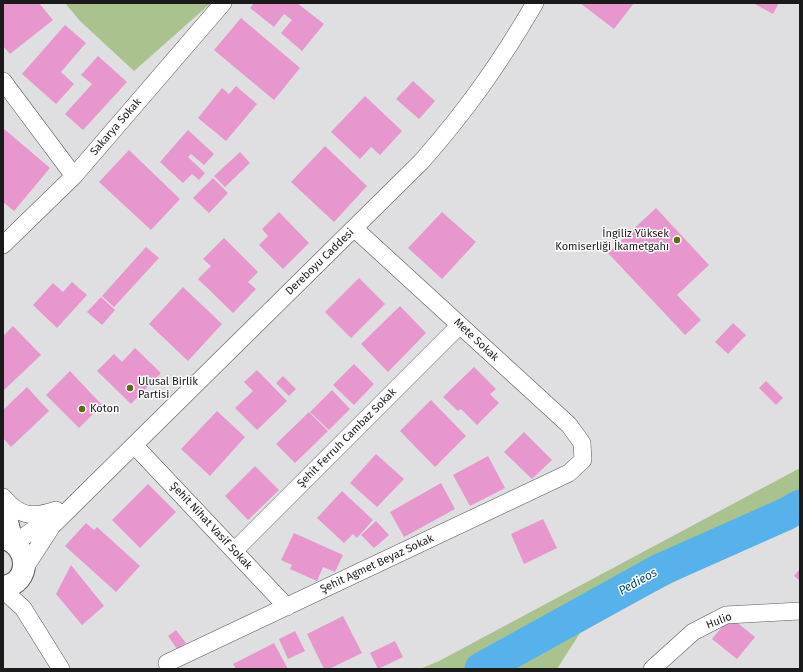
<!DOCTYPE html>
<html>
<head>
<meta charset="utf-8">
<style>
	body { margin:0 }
	#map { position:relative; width:803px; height:672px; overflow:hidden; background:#dfdfe1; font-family:"Fira Sans",sans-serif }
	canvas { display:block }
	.frame { position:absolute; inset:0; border:4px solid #1a1a1a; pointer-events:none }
</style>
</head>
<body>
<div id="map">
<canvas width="803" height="672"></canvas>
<div class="frame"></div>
</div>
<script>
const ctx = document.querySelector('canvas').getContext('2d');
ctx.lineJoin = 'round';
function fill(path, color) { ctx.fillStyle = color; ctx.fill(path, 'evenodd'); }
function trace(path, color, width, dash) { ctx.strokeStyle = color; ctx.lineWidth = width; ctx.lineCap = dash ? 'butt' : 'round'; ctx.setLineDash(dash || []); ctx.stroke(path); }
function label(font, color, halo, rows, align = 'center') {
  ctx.font = font + ' "Fira Sans",sans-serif'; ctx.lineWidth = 3; ctx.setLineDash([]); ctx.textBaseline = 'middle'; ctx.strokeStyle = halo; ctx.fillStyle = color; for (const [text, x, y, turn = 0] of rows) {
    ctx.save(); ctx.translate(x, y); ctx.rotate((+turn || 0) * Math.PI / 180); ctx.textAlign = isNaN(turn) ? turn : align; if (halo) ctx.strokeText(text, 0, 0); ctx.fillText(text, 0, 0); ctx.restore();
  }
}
const green = new Path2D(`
	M 65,3 L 211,3 L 134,71 L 80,21 Z
	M 800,468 L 800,514 L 758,538 L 582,630 L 557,669 L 420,669 L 439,661 Z`);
const river = new Path2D(`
	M 481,669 L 660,570 L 786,514 L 800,506`);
const building = new Path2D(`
	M 6,3 L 39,3 L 53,20 L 10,54 L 3,46 L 3,5 Z
	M 254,3 L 297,3 L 324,24 L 302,51 L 281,33 L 292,20 L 284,14 L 274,27 L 250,8 Z
	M 580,3 L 634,3 L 614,29 Z
	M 753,3 L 779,3 L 773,14 Z
	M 241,18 L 300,68 L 274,100 L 214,50 Z
	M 65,25 L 86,43 L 61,72 L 74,84 L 56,104 L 22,74 Z
	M 98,56 L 127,82 L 83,130 L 65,114 L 92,84 L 81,75 Z
	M 413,81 L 435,101 L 419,119 L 396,99 Z
	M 236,86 L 257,104 L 226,141 L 198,118 L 222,88 L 229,94 Z
	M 365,96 L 402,131 L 380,155 L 371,147 L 360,159 L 331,132 Z
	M 3,128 L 50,168 L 14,211 L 3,202 Z
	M 188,130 L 214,154 L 204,165 L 191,154 L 188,157 L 205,173 L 199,180 L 192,174 L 183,183 L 160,162 Z
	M 325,146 L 367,186 L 334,222 L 291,182 Z
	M 129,150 L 180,199 L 151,230 L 99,182 Z
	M 240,152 L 250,163 L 225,187 L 214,176 Z
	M 213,178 L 228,193 L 209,213 L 193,198 Z
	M 656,208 L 709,265 L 677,295 L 701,320 L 685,335 L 608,253 Z
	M 279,212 L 309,243 L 283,269 L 259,245 L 268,236 L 262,229 Z
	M 442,212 L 476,242 L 442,279 L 408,248 Z
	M 224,238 L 258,272 L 248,282 L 256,289 L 233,313 L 198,279 L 211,266 L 203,259 Z
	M 146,247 L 159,258 L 114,307 L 102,296 Z
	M 359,278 L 385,304 L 351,338 L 325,312 Z
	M 72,282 L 87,295 L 57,328 L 33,305 L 53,283 L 63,292 Z
	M 183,287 L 222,324 L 188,361 L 149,324 Z
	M 101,297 L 115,310 L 102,325 L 87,312 Z
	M 400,306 L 426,333 L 388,372 L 361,344 Z
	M 733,323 L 746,335 L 728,354 L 715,342 Z
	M 13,326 L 41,355 L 3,391 L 3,336 Z
	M 135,348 L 161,373 L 131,404 L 97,371 L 114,354 L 122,362 Z
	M 354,364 L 374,384 L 354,405 L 333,385 Z
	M 474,367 L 496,389 L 490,394 L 499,403 L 477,425 L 461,409 L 458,411 L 443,397 Z
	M 257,370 L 287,401 L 257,430 L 235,408 L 253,391 L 244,382 Z
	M 70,371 L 102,405 L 79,428 L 46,395 Z
	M 283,376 L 296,389 L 289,396 L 276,383 Z
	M 766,381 L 783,398 L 776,405 L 759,388 Z
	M 27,387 L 49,411 L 11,447 L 3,438 L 3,410 Z
	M 332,390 L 350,409 L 329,430 L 310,412 Z
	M 431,400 L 466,436 L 435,467 L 400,431 Z
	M 217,411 L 245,437 L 210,476 L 181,449 Z
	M 309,412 L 328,431 L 295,463 L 276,444 Z
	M 524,432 L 552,460 L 532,479 L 504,452 Z
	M 376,454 L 404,479 L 377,507 L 350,483 Z
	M 488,456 L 505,488 L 470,506 L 453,475 Z
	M 255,466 L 279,490 L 248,520 L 225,496 Z
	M 441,483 L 455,509 L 404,537 L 390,512 Z
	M 148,484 L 176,512 L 140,548 L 112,520 Z
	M 342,491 L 373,520 L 357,538 L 353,534 L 344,543 L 317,518 Z
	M 543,519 L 557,548 L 524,564 L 511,534 Z
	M 376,521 L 389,535 L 374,548 L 361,535 Z
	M 86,523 L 94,530 L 97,527 L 140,566 L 116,592 L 65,546 Z
	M 294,533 L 343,555 L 335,572 L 323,567 L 317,581 L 290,569 L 292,565 L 281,560 Z
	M 71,565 L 104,606 L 82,625 L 56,594 Z
	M 800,569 L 800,581 L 794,576 Z
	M 343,616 L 362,653 L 329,669 L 324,669 L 307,634 Z
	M 730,617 L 755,637 L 737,659 L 712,639 Z
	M 176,630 L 186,643 L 177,649 L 168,636 Z
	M 295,631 L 305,651 L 288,659 L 279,639 Z
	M 395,641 L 403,657 L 378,669 L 370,653 Z
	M 274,643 L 288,669 L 236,669 L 233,664 Z`);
const minor = new Path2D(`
	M 3,81 L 74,176
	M 3,245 L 74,176 L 223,3
	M 135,446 L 287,607
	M 3,497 C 20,517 32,518 56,510
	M 15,543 L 54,515
	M 234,551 L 460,325
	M 24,569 L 52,526 L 421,162 C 467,110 500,63 535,3
	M 3,590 L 23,608 L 61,669
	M 167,663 L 569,473 L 583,460 L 582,443 L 569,425 L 355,229
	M 652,669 L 693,632 L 726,615 L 800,611`);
const primary = new Path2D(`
	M 3,507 L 12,541
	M 3,538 C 30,544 32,583 3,587`);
const markers = [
	[677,240,4,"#5c6b15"],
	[130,388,4,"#5c6b15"],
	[82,409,4,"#5c6b15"]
];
const streetNames = [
	["Sakarya Sokak",116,127,-49],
	["Dereboyu Caddesi",320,262,-44],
	["Mete Sokak",476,340,43],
	["Şehit Ferruh Cambaz Sokak",347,438,-45],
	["Şehit Nihat Vasif Sokak",211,526,47],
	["Şehit Agmet Beyaz Sokak",377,564,-25],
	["Hulio",719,621,-21]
];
const poiNames = [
	["İngiliz Yüksek",669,234,"right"],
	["Komiserliği İkametgahı",669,247,"right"],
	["Ulusal Birlik",138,382],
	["Partisi",138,395],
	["Koton",90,409]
];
const waterNames = [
	["Pedieos",638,582,-29]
];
fill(green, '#aac38e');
trace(river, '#57b2ec', 33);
fill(building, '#e896ce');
trace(minor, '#59595b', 18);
trace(primary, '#59595b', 24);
trace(minor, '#fff', 17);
trace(primary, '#fff', 22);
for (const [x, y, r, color] of markers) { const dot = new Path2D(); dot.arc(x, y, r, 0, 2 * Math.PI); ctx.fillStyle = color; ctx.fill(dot); trace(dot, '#fff', 1.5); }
label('11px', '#1a1a1a', '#fff', streetNames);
label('11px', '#1a1a1a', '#fff', poiNames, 'left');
label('italic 12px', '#004c71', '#fff', waterNames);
</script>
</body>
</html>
